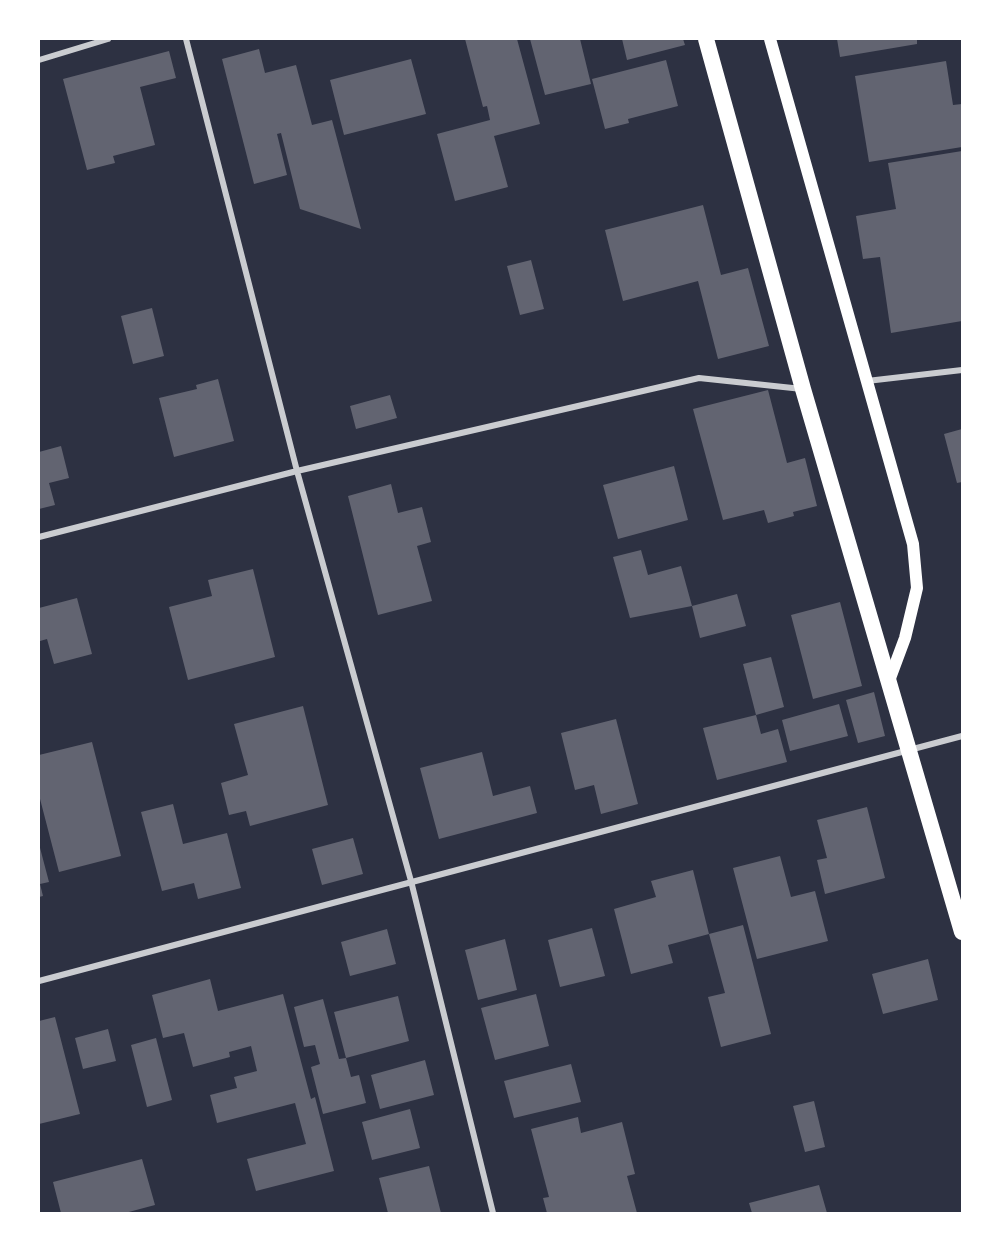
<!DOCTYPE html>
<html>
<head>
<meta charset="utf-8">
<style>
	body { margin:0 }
	#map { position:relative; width:1001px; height:1252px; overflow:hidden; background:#2d3142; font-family:Overpass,sans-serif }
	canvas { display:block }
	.frame { position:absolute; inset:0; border:40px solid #fff; pointer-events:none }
</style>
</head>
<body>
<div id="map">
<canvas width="1001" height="1252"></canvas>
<div class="frame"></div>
</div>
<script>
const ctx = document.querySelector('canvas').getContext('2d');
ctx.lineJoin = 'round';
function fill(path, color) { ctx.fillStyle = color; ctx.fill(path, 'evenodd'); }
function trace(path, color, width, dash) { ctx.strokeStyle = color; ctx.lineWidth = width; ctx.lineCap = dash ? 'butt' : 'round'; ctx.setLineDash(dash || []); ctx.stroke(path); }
const building = new Path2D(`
	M 465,39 L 517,39 L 540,124 L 494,136 L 508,187 L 455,201 L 437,134 L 490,120 L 487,106 L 483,107 Z
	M 530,39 L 580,39 L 591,84 L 545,95 Z
	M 622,39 L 683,39 L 685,45 L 627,60 Z
	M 837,39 L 917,39 L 917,44 L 840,57 Z
	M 259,49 L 265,73 L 296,65 L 312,125 L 332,120 L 361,229 L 300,209 L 281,133 L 277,134 L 287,175 L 254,184 L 222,59 Z
	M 169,51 L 176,78 L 140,87 L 155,145 L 113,156 L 115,163 L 87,170 L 63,79 Z
	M 411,59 L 426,114 L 344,135 L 330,80 Z
	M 666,60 L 678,106 L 628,119 L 629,123 L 605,129 L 592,79 Z
	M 946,61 L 953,105 L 962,104 L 962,147 L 869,162 L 855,76 Z
	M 962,151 L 962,321 L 891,333 L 880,257 L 863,259 L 856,216 L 896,209 L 888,163 Z
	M 703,205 L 721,275 L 748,268 L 769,346 L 718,359 L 698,281 L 623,301 L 605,230 Z
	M 531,260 L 544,309 L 520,315 L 507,266 Z
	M 152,308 L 164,356 L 133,364 L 121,316 Z
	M 218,379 L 234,441 L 174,457 L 159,398 L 197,389 L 196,385 Z
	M 768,390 L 787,463 L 805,458 L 817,506 L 793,512 L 794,516 L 768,523 L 764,510 L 723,520 L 693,409 Z
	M 390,395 L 397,418 L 356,429 L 350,406 Z
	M 962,429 L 962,482 L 957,483 L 944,434 Z
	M 61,446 L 69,478 L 49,483 L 55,505 L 39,509 L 39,452 Z
	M 674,466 L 688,520 L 618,539 L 603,485 Z
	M 391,484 L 398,513 L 422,507 L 431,542 L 417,546 L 432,601 L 378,615 L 348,496 Z
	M 641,550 L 648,575 L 681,566 L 692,606 L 630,618 L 613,557 Z
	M 253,569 L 275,657 L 188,680 L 169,607 L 212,596 L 208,580 Z
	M 737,594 L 746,626 L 700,638 L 692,606 Z
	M 77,598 L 92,654 L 54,664 L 47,639 L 40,641 L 39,637 L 39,608 Z
	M 840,602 L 862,686 L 813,699 L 791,615 Z
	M 771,657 L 784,707 L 756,715 L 743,664 Z
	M 874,692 L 885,736 L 858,743 L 846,700 Z
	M 839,704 L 848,736 L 790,751 L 782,720 Z
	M 303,706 L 328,805 L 250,826 L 246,811 L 229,815 L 221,783 L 248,775 L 234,724 Z
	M 756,715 L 761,734 L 778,729 L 787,762 L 717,780 L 703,728 Z
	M 616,719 L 638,804 L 601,814 L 594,785 L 575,790 L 561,733 Z
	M 92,742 L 121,856 L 59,872 L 39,795 L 39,755 Z
	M 482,752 L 493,796 L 530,786 L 537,813 L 439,839 L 420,768 Z
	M 173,804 L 183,844 L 227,833 L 241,888 L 198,899 L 194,883 L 162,891 L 141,812 Z
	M 867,807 L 885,878 L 825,894 L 817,860 L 827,858 L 817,820 Z
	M 353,838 L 363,874 L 322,885 L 312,849 Z
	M 39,844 L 49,882 L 40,884 L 43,896 L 39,897 Z
	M 780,856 L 791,897 L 815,891 L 828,941 L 757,959 L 733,868 Z
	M 693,870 L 709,934 L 743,925 L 771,1034 L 721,1047 L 708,997 L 725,993 L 709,934 L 668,945 L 673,963 L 631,974 L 614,909 L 656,897 L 651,881 Z
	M 592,928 L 605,976 L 560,987 L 548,940 Z
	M 387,929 L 396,964 L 350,976 L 341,942 Z
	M 505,939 L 517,990 L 478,1000 L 465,950 Z
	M 928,959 L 938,1000 L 883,1014 L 872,974 Z
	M 210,979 L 218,1011 L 283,994 L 311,1099 L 315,1097 L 334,1171 L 256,1191 L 247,1159 L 306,1144 L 295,1103 L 217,1123 L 210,1095 L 237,1088 L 234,1077 L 257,1071 L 251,1046 L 229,1052 L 230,1057 L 193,1067 L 184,1033 L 163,1038 L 152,995 Z
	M 536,994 L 549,1046 L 495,1060 L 481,1008 Z
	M 398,996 L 409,1041 L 346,1058 L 334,1012 Z
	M 323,999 L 339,1059 L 346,1058 L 351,1077 L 359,1075 L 366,1103 L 323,1114 L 311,1067 L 320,1064 L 315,1045 L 304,1047 L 294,1007 Z
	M 55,1017 L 80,1114 L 39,1124 L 39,1021 Z
	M 108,1029 L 116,1061 L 83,1069 L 75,1038 Z
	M 156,1038 L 172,1100 L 147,1107 L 131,1045 Z
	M 425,1060 L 434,1095 L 380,1109 L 371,1075 Z
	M 571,1064 L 581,1102 L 514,1118 L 504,1081 Z
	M 814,1101 L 825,1147 L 805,1152 L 793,1106 Z
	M 410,1109 L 420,1148 L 372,1160 L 362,1122 Z
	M 578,1117 L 581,1133 L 622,1122 L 635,1174 L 627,1176 L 637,1213 L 547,1213 L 543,1198 L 549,1197 L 531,1129 Z
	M 142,1159 L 155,1205 L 125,1213 L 61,1213 L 53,1182 Z
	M 429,1166 L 441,1213 L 388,1213 L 379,1178 Z
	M 819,1185 L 827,1213 L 752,1213 L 749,1203 Z`);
const minor = new Path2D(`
	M 186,39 L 297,471 L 411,881 L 493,1213
	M 39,60 L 108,39
	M 867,381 L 962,370
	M 39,537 L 297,471 L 699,378 L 802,389
	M 39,981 L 962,736`);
const secondary = new Path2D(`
	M 770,39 L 913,544 L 917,588 L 905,638 L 889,681`);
const trunk = new Path2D(`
	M 706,39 L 803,389 L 962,932`);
fill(building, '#626471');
trace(minor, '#caccd0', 6);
trace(secondary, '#fff', 12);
trace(trunk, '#fff', 16);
</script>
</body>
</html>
